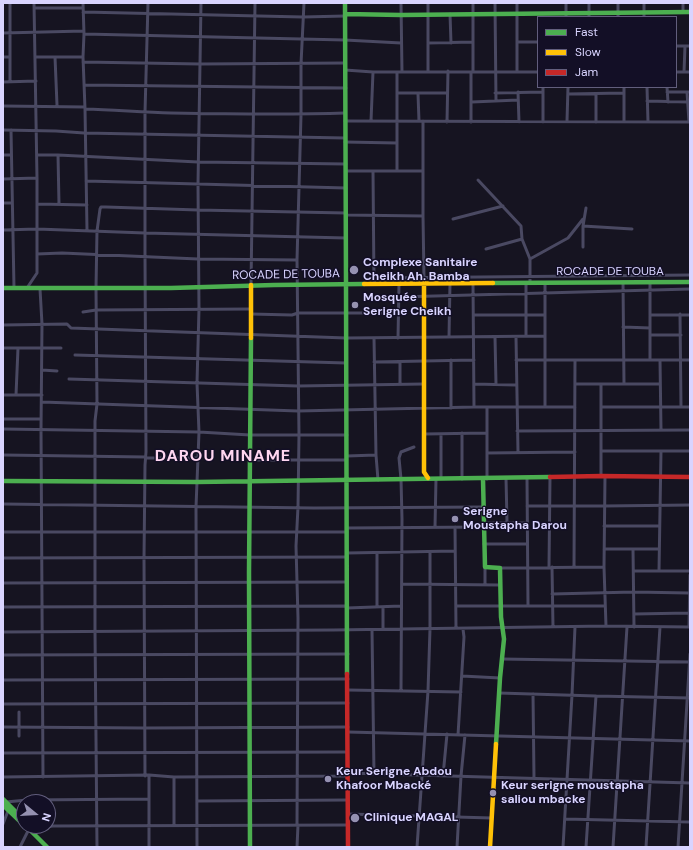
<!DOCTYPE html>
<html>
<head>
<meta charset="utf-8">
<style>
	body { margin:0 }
	#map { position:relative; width:693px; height:850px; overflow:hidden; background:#161421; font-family:"DM Sans",sans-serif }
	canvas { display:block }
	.frame { position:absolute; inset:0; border:4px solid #d9d4ff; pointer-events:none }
	.legend { position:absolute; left:537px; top:16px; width:140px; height:72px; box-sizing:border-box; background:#130f26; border:1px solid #625e7d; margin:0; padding:5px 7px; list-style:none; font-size:12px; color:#d9d4ff }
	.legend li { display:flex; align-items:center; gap:8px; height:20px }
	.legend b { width:20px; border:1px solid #625e7d }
	.north { position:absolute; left:16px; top:794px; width:40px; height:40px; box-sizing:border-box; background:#130f26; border:1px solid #625e7d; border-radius:50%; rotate:108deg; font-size:11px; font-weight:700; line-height:16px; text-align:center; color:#d9d4ff }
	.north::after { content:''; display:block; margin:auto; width:14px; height:18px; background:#9591b1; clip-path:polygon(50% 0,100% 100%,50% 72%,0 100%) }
</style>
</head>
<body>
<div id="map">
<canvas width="693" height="850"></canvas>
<div class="frame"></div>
<ul class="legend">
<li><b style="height:5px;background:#4caf50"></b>Fast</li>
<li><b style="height:5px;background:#ffc107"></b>Slow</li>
<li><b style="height:5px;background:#c62828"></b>Jam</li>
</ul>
<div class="north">N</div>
</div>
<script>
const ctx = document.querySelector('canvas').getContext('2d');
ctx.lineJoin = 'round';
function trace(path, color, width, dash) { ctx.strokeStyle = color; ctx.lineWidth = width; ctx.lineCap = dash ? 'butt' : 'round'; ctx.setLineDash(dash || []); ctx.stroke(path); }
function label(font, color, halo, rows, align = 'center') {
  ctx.font = font + ' "DM Sans",sans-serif'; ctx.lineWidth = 3; ctx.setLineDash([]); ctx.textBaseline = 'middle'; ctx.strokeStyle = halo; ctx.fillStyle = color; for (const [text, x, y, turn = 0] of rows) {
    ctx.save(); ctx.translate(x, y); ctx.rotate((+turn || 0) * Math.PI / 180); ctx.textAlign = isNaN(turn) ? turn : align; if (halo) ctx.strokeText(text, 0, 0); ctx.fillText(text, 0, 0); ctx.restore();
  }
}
const street = new Path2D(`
	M 10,3 L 10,82
	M 83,3 L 84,34 L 83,57 L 85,109 L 87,230
	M 401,3 L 402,72
	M 428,3 L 428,71
	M 495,3 L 496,101
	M 566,3 L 566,17
	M 618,3 L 618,17
	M 644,3 L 644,17
	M 34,8 L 83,8
	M 83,12 L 303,17 L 345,16
	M 683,12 L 683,3
	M 450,14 L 451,43
	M 589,17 L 589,3
	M 3,33 L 84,31
	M 84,34 L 345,40 L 401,43
	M 518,42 L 538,42
	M 428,43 L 473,42
	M 676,46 L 690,46
	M 3,57 L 10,57
	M 35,57 L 83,57
	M 55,57 L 57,105
	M 83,62 L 200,64 L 345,63
	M 345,70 L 373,72 L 538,72
	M 471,72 L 471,122
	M 473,72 L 473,3
	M 517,72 L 517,3
	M 676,72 L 690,72
	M 684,72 L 685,46
	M 3,82 L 36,81
	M 84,85 L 346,88
	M 543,87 L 543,122
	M 624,87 L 624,122
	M 647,87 L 648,122
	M 667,87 L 668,102
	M 518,92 L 519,122
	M 667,92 L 690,92
	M 687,92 L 689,122
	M 397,93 L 447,93
	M 495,93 L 543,92
	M 418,94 L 419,121
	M 568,94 L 623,93
	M 596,94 L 596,122
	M 647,101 L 688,102
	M 472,102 L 518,100
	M 3,106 L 85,107
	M 85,109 C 114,110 142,112 171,113 C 229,114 287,115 345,113
	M 345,121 L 690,122
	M 371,121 L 373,72
	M 423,121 L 423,216 L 424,279
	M 567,121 L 568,87
	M 447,122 L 448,71
	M 3,130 L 56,131 L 84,133 L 345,138
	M 11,130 L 14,288
	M 345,142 L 397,143
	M 3,155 L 11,155
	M 37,155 L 58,155 L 198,162 L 346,164
	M 58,155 L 59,204
	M 346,171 L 423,171
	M 373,171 L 374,284
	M 397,171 L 397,72
	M 3,179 L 37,178
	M 478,180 L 521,226 L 522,239 L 530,259 L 530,283
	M 86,181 L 346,188
	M 3,203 L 12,203
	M 38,204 L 87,205
	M 346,215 L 423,216
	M 453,219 L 503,206
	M 583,226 L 632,229
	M 3,230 L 37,229 L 145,233 L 346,238
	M 583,247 L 583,226 L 586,208
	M 486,249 L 522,239
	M 37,254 L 62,253 L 198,259 L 297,260
	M 530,259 L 568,238 L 583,219
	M 374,278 L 690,275
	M 623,282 L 624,384
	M 526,283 L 526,336
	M 545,283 L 545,407
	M 473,284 L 474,407
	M 251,285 L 255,3
	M 27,288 L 37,273 L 37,178 L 34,3
	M 40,289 L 42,324 L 41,429 L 43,777
	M 398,297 L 690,289
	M 83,312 L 96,310 L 251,309
	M 251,314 L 292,315 L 298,313 L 398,313
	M 680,314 L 681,407
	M 474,315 L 545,315
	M 650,315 L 690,315
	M 3,325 L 67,324 L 71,328 L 346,338 L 545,336
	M 623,327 L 650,328
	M 650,335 L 681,335
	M 449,337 L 450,283
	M 495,337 L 496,384
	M 516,337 L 518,452
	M 374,338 L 376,455 L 378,480
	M 398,338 L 399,284
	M 3,348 L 61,348
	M 75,355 L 346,363
	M 451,360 L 451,408
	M 516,360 L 690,360
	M 650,360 L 650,282
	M 660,360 L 661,430
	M 374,362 L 474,360
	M 42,370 L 57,371
	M 69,379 L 298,386 L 423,384
	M 400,384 L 400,362
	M 474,384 L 516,385
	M 575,384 L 660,384
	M 601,384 L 601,476
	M 3,395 L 42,395
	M 16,395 L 18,348
	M 42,402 L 298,411 L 474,407 L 575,407
	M 487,407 L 487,479
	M 602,407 L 690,407
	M 3,419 L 41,419
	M 3,429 L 199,432 L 250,435 L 347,435
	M 517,431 L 690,430
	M 462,433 L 462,479
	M 425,434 L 486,433
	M 441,434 L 441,478
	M 602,451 L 690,451
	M 487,453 L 575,452
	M 3,455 L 146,457
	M 347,456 L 376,455
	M 146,458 L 199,458
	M 250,460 L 346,460
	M 605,476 L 604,567 L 606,626
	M 506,478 L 507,522
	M 527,478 L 528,606
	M 3,504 L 314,508 L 484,507
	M 527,506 L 604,506 L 690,505
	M 484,523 L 527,523
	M 604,526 L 659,526
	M 435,527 L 436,479
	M 455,527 L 456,628
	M 347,528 L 484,527
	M 3,532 L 347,532
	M 484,544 L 527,544
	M 604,549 L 659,549
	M 633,549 L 634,627
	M 347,553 L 455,551
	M 377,553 L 377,607
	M 3,558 L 347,557
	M 485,567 L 485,584
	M 549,567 L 550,477
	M 552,567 L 553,627
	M 574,567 L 575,360
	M 500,568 L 604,567
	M 634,571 L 690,571
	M 659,571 L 661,451
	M 3,583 L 347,582
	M 402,584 L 500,585
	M 552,594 L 634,592 L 689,593
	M 456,606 L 605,606
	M 3,607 L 347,606
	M 383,607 L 383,629
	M 347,608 L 401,606
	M 634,614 L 689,613
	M 689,627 L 690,575
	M 372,630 L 374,774
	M 3,632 L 333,630 L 606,626 L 690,627
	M 3,655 L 348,654
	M 502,659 L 690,662
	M 462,676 L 500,678
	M 3,680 L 348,679
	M 348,690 L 461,692
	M 401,690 L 402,519 L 401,479 L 399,458 L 401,452 L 414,447
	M 499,693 L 596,696 L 690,698
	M 533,694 L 534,778
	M 3,704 L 348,703
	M 3,727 L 145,728 L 348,727
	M 348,732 L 690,741
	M 458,735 L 464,637 L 463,629
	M 19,736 L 19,712
	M 3,753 L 347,752
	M 347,773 L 690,783
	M 145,776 L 144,558 L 145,465 L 146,452 L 145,256 L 145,112 L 148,3
	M 443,776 L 447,734
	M 3,777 L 149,775 L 174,777 L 347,776
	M 198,801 L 347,800
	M 6,802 L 27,800 L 149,799
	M 348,814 L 492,818
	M 565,819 L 690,822
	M 3,824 L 8,811
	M 174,825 L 174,777
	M 297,825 L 298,618 L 296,546 L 298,507 L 299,435 L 297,260 L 301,115 L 301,64 L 304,3
	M 32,828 L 53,826 L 348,825
	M 20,847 L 29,829
	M 97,847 L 95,631 L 95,421 L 97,404 L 96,288 L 97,231 L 100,209 L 101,207 L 106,207 L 198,210 L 346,213
	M 149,847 L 149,775
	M 197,847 L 196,507 L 199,432 L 197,383 L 199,309 L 198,184 L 201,3
	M 297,847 L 298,825
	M 417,847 L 428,691 L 430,629 L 430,552
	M 457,847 L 461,776 L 465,735
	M 563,847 L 572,695 L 575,627
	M 586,847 L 596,696
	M 613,847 L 627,627
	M 646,847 L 660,627
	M 678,847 L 690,654`);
const fast = new Path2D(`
	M 345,3 L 346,284
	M 345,14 L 401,15 L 690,12
	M 493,283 L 690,282
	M 346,284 L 347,674
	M 3,288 L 171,288 L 274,285 L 364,284
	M 483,479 L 485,567 L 500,568 L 501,617 L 504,639 L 500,678 L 496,744
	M 3,481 L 197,482 L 550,477
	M 3,799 L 24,820
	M 3,805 L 24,825
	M 26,826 L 47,847
	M 250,847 L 249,572 L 251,338`);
const slow = new Path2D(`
	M 424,283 L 424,472 L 428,478
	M 364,284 L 493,283
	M 251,338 L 251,285
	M 490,847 L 496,744`);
const jam = new Path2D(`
	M 550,477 L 601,476 L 690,477
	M 347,674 L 348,847`);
const markers = [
	[354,270,5,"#9591b1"],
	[355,305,4,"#9591b1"],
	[455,519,4,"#9591b1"],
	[328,779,4,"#9591b1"],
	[493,793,4,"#9591b1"],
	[355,818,5,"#9591b1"]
];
const poiNames = [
	["Complexe Sanitaire",363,263],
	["Cheikh Ah. Bamba",363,277],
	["Mosquée",363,298],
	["Serigne Cheikh",363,312],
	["Serigne",463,512],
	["Moustapha Darou",463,526],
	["Keur Serigne Abdou",336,772],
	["Khafoor Mbacké",336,786],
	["Keur serigne moustapha",501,786],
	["saliou mbacke",501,800],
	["Clinique MAGAL",364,818]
];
const streetNames = [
	["ROCADE DE TOUBA",610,272],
	["ROCADE DE TOUBA",286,275,-1]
];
const districtNames = [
	["DAROU MINAME",223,457]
];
trace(street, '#4a4962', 3);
trace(fast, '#4caf50', 4.5);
trace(slow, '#ffc107', 4.5);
trace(jam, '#c62828', 4.5);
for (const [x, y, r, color] of markers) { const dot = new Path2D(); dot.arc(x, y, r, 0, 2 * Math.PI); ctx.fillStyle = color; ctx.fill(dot); trace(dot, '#130f26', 1.5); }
label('bold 12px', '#d9d4ff', '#130f26', poiNames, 'left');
label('12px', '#d9d4ff', '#130f26', streetNames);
ctx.letterSpacing = '1px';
label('bold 16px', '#ffd6f0', '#130f26', districtNames);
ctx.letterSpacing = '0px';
</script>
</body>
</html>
